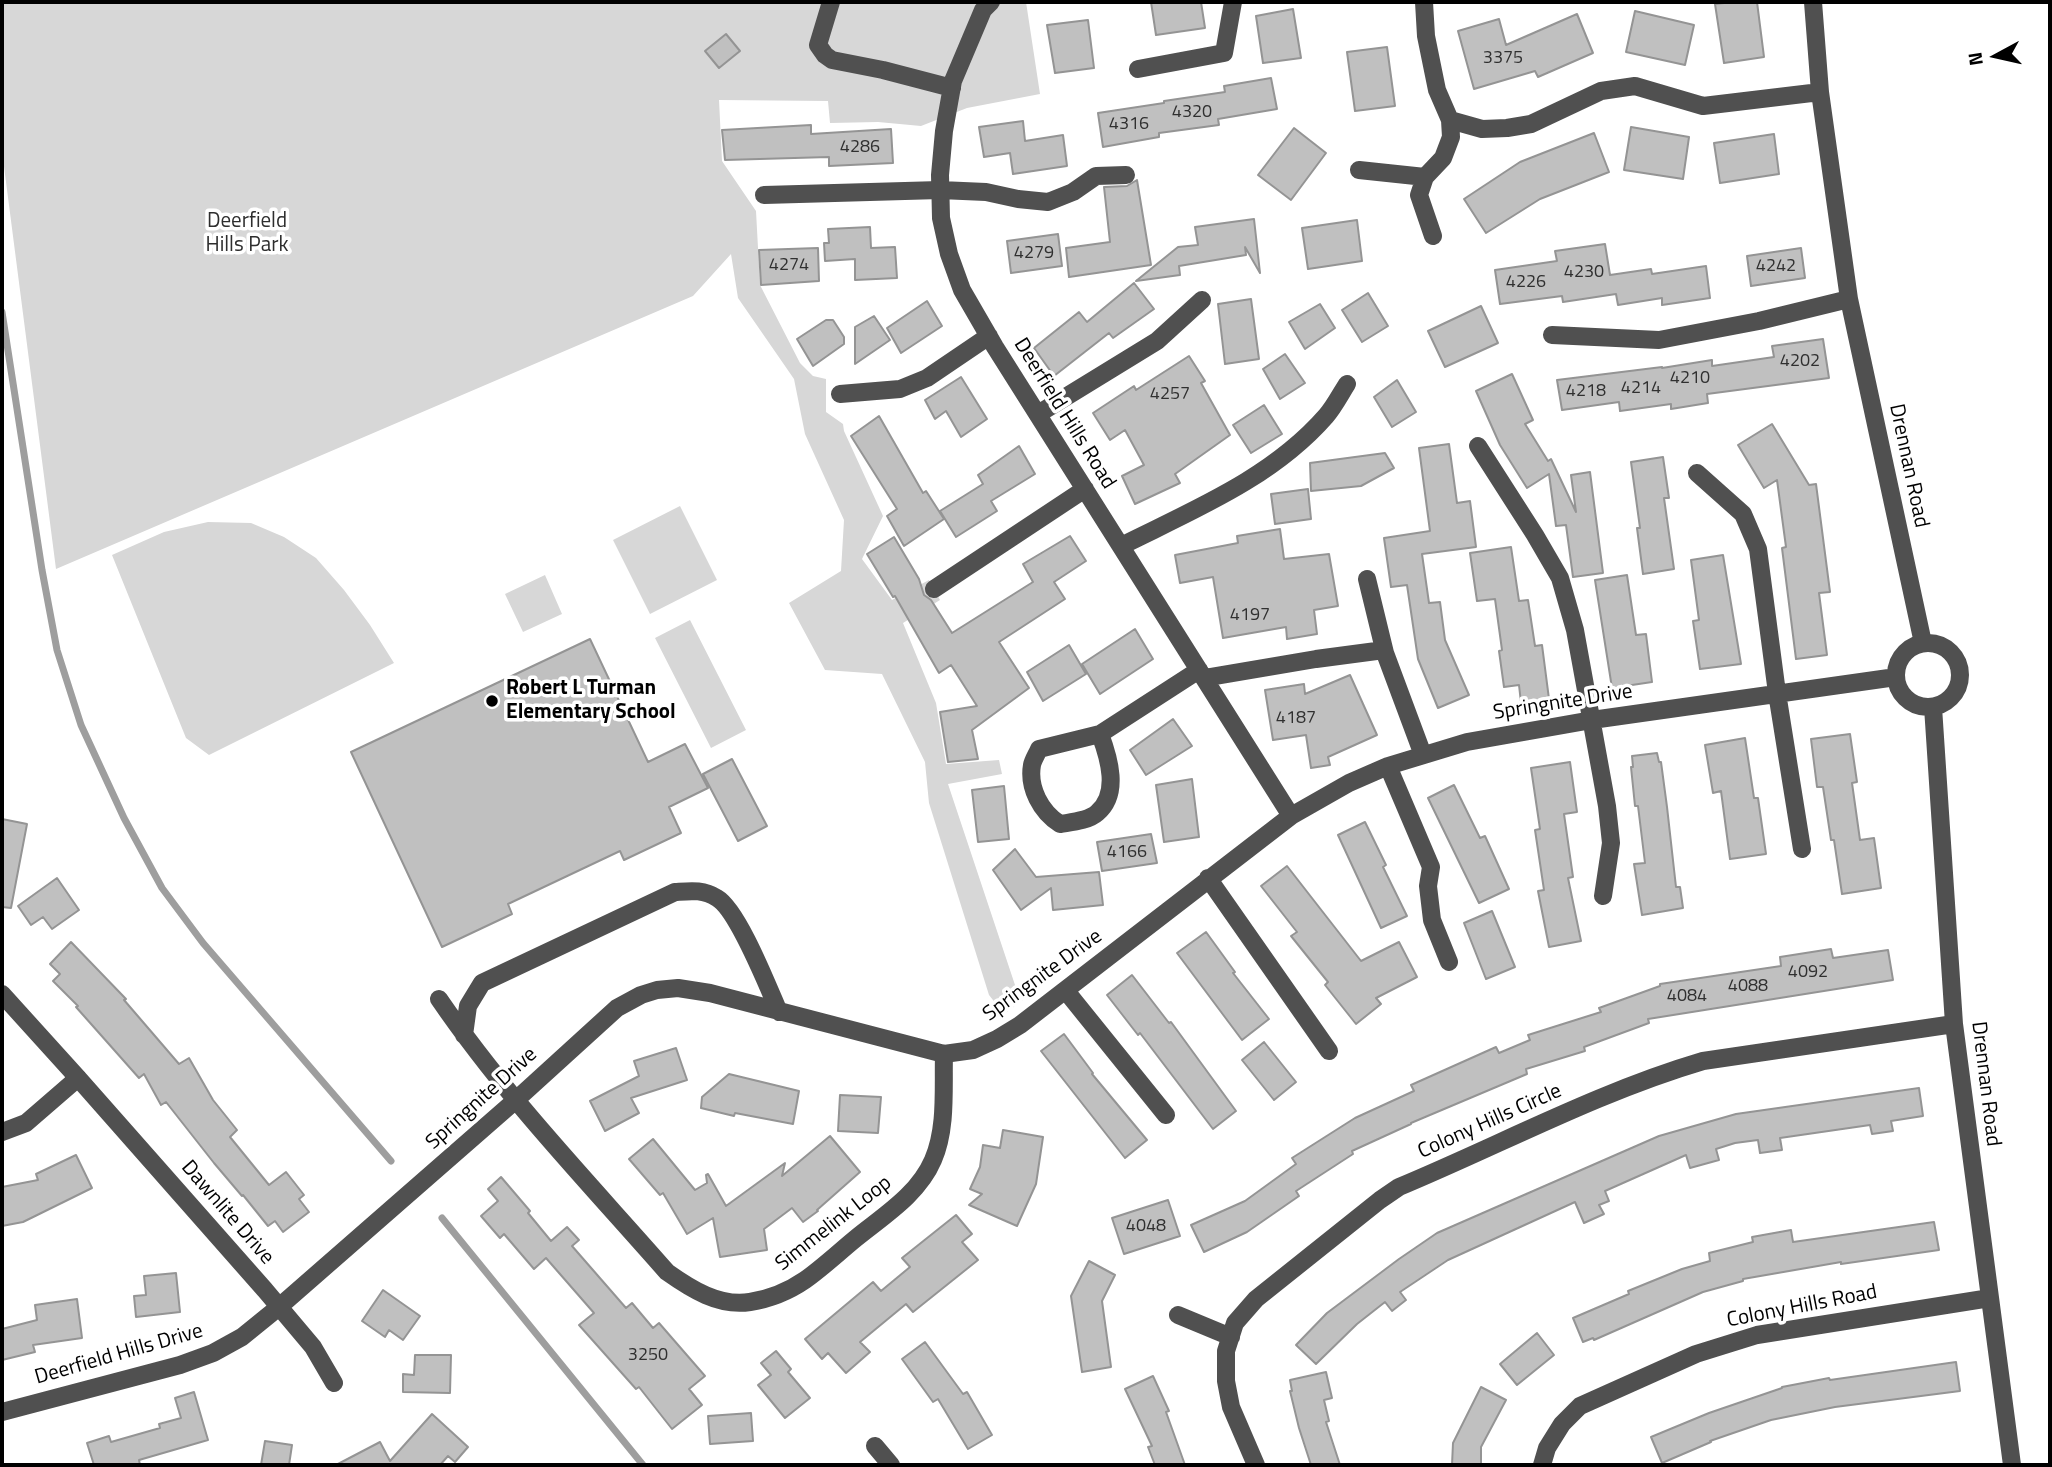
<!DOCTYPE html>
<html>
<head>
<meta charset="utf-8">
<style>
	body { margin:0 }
	#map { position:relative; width:2052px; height:1467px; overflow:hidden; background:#fff; font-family:"Titillium Web",sans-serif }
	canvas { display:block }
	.frame { position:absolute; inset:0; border:4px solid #000; pointer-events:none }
	.north { position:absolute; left:1961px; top:21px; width:70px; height:70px; -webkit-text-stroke:5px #fff; paint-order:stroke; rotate:262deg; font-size:19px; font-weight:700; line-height:28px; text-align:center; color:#000 }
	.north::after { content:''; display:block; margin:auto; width:24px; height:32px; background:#000; clip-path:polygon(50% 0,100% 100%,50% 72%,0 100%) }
</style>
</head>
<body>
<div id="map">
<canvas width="2052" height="1467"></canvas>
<div class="frame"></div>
<div class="north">N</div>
</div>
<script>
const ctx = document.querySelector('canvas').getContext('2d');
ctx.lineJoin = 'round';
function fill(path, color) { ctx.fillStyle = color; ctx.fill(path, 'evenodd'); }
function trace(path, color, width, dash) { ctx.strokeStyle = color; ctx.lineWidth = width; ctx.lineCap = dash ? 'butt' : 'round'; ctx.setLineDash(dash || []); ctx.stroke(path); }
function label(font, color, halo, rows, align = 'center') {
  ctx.font = font + ' "Titillium Web",sans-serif'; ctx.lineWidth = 7; ctx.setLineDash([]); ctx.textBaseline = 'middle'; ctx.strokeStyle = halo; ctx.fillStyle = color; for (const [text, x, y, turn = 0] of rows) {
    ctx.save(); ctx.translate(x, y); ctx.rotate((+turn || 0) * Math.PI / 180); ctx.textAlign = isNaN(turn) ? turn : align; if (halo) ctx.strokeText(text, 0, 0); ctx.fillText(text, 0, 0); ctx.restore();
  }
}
const green = new Path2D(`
	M 2,2 L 1026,2 L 1040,94 L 967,108 L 921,126 L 878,122 L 830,123 L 828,101 L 719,100 L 722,161 L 756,211 L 760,285 L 800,363 L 813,376 L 826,379 L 826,412 L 843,424 L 844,431 L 883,516 L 862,559 L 892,600 L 929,580 L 940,600 L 903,623 L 936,703 L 946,764 L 999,760 L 1002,774 L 948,784 L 1016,988 L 1026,998 L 1004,1014 L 989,995 L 929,803 L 925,762 L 882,674 L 825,670 L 789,603 L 841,571 L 844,520 L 805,434 L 794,379 L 738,298 L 731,254 L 693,296 L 56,569 L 2,151 Z
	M 680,506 L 717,580 L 650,614 L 613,540 Z
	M 208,522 L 251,523 L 284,537 L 316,558 L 344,590 L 370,625 L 394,663 L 209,755 L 186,738 L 112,555 L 164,532 Z
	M 545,575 L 562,614 L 523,632 L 505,594 Z
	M 690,620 L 746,730 L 711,748 L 655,638 Z`);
const stream = new Path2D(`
	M 2,312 L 42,570 L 57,650 L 81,725 L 124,818 L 162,888 L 203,943 L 391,1161
	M 442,1218 L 643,1465`);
const building = new Path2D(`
	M 1151,2 L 1201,2 L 1205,28 L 1156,35 Z
	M 1733,2 L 1757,2 L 1764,57 L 1724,63 L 1715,4 Z
	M 1293,9 L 1301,58 L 1263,63 L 1256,16 Z
	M 1635,11 L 1694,25 L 1685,65 L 1626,52 Z
	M 1577,14 L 1593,53 L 1538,77 L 1535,71 L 1474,89 L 1458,31 L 1499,19 L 1506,45 Z
	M 1088,20 L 1094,68 L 1055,73 L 1047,25 Z
	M 726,34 L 740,51 L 719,68 L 705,51 Z
	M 1387,47 L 1395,106 L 1355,111 L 1347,52 Z
	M 1271,78 L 1277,109 L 1218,119 L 1219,125 L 1159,133 L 1159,137 L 1103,147 L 1098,113 L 1164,103 L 1164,101 L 1225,92 L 1224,86 Z
	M 1023,121 L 1025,141 L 1063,135 L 1067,166 L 1013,174 L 1010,153 L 984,157 L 979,127 Z
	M 811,125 L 811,134 L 891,129 L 893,163 L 829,166 L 829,157 L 725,160 L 722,130 Z
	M 1631,127 L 1689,137 L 1683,179 L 1624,170 Z
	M 1294,128 L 1326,153 L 1291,200 L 1258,175 Z
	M 1594,133 L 1609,172 L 1540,199 L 1486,233 L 1464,199 L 1520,162 Z
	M 1774,134 L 1779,174 L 1720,183 L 1714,143 Z
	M 1137,180 L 1151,265 L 1069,277 L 1066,248 L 1110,242 L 1104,187 L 1127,186 Z
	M 1254,219 L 1260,273 L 1245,247 L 1246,255 L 1179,266 L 1180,275 L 1136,281 L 1178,247 L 1198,245 L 1195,227 Z
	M 1357,220 L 1362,261 L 1308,269 L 1302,228 Z
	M 870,227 L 871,248 L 895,247 L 897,278 L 855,280 L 855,259 L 825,261 L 824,243 L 829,243 L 828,229 Z
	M 1058,234 L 1062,266 L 1011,273 L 1007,241 Z
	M 1605,244 L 1610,275 L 1651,269 L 1652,274 L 1706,266 L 1710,298 L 1662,305 L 1662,298 L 1618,305 L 1616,294 L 1563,302 L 1562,296 L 1500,304 L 1495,270 L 1557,261 L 1555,251 Z
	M 818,248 L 819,281 L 761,285 L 759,250 Z
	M 1801,248 L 1805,278 L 1751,286 L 1747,256 Z
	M 1134,283 L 1154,309 L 1113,338 L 1109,333 L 1054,376 L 1034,348 L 1079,312 L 1087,322 Z
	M 1368,293 L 1388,326 L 1362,342 L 1342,310 Z
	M 1251,299 L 1259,359 L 1225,364 L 1218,304 Z
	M 927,301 L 942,326 L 901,353 L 887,328 Z
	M 1320,304 L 1335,328 L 1305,349 L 1289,322 Z
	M 1481,306 L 1498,343 L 1445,367 L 1428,331 Z
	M 874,316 L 890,340 L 855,364 L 855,327 Z
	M 826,320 L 833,320 L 844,337 L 844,344 L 813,366 L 797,339 Z
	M 1823,339 L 1829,378 L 1707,394 L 1708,403 L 1671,409 L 1671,404 L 1620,411 L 1619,402 L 1562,410 L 1557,380 L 1662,367 L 1662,368 L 1712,360 L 1712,366 L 1774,357 L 1772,346 Z
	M 1285,354 L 1305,383 L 1280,399 L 1263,369 Z
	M 1189,356 L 1205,381 L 1201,383 L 1230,435 L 1175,474 L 1180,483 L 1135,504 L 1122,476 L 1144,465 L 1125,430 L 1110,440 L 1093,413 L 1134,386 L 1136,390 Z
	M 1512,374 L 1533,420 L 1525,424 L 1548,461 L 1551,459 L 1576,512 L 1571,475 L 1590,472 L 1603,573 L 1573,577 L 1566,525 L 1556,526 L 1549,474 L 1527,488 L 1500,445 L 1476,391 Z
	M 961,377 L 987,419 L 961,437 L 946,411 L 935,419 L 925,400 Z
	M 1397,380 L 1416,412 L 1392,427 L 1374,397 Z
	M 1264,405 L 1282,434 L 1251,453 L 1233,425 Z
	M 879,416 L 923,493 L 926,491 L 944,519 L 904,546 L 887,516 L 897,509 L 851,436 Z
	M 1772,424 L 1809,485 L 1816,484 L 1830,592 L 1819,593 L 1827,655 L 1796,659 L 1782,548 L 1786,547 L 1777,480 L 1764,488 L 1738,445 Z
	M 1449,444 L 1457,503 L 1470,501 L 1476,547 L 1422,554 L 1429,603 L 1440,602 L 1445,640 L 1469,695 L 1438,708 L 1418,659 L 1407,585 L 1391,587 L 1384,538 L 1430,531 L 1419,448 Z
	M 1019,446 L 1035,474 L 991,501 L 997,511 L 956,537 L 940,511 L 983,484 L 978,475 Z
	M 1385,453 L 1394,468 L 1361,486 L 1311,491 L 1310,463 Z
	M 1663,457 L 1669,498 L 1664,498 L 1674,569 L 1643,574 L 1637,528 L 1640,528 L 1631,462 Z
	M 1308,489 L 1311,519 L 1275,524 L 1271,494 Z
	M 1280,529 L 1284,559 L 1329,554 L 1338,606 L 1314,610 L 1317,634 L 1287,639 L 1286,627 L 1223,638 L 1213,577 L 1180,583 L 1175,555 L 1238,543 L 1237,536 Z
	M 1070,536 L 1086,561 L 1054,582 L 1065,599 L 999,642 L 1029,688 L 972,730 L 978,759 L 948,762 L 940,712 L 977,706 L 951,665 L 939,673 L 895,596 L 893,597 L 867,554 L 894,537 L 919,579 L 924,595 L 931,600 L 952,633 L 1033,582 L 1023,564 Z
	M 1511,547 L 1519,601 L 1528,600 L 1535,646 L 1542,645 L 1549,699 L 1521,703 L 1519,685 L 1504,687 L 1499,651 L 1502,650 L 1495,599 L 1477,601 L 1470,553 Z
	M 1723,555 L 1741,664 L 1700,669 L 1693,621 L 1699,620 L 1691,560 Z
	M 1627,575 L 1636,635 L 1646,634 L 1652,682 L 1612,688 L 1595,580 Z
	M 1135,629 L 1153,659 L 1100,694 L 1082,664 Z
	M 590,639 L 648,762 L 685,744 L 708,788 L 669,807 L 681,833 L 624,860 L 620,851 L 508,904 L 512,914 L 442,947 L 351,752 Z
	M 1069,645 L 1086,674 L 1043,701 L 1027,672 Z
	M 1350,675 L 1377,735 L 1328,757 L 1330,765 L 1311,768 L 1306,735 L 1273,740 L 1265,690 L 1304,684 L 1305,694 Z
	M 1173,719 L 1192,746 L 1146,775 L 1130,750 Z
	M 1850,734 L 1857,782 L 1852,783 L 1860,840 L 1874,838 L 1881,888 L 1842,894 L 1834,840 L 1831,840 L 1823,787 L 1817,787 L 1811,739 Z
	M 1745,738 L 1754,798 L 1758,798 L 1766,854 L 1730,859 L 1721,791 L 1713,793 L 1705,745 Z
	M 1657,753 L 1659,762 L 1661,762 L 1667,807 L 1676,887 L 1680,887 L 1683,908 L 1642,915 L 1634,864 L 1645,863 L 1638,806 L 1635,806 L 1631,767 L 1633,767 L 1632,756 Z
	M 732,759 L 767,826 L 738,841 L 703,774 Z
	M 1570,762 L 1577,812 L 1564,814 L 1573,877 L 1568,878 L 1581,941 L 1549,947 L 1538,891 L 1544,890 L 1535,830 L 1540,829 L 1531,768 Z
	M 1192,779 L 1199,837 L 1164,842 L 1156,785 Z
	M 1454,785 L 1480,838 L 1485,836 L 1509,889 L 1479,903 L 1428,798 Z
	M 1004,786 L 1009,839 L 978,842 L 972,790 Z
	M 2,819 L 27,824 L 11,908 L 2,907 Z
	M 1365,822 L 1386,865 L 1383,867 L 1407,916 L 1381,928 L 1338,835 Z
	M 1151,834 L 1157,863 L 1102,871 L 1097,842 Z
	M 1015,849 L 1036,877 L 1099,872 L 1103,905 L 1053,910 L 1051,888 L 1021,910 L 993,870 Z
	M 1287,866 L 1361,961 L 1399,942 L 1417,977 L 1376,998 L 1381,1004 L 1356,1024 L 1325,985 L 1328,982 L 1291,936 L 1297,932 L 1261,886 Z
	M 57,878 L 79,910 L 52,929 L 43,917 L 31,925 L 18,906 Z
	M 1492,911 L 1515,967 L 1486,979 L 1464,923 Z
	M 1206,932 L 1235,972 L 1233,973 L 1269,1019 L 1242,1040 L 1177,953 Z
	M 71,942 L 126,999 L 124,1000 L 179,1064 L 189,1058 L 213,1100 L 237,1130 L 230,1137 L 269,1185 L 286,1172 L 304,1195 L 299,1199 L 309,1212 L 283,1232 L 275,1221 L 268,1226 L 243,1195 L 242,1196 L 214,1163 L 166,1102 L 161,1105 L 144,1074 L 139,1078 L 76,1007 L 78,1006 L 53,981 L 60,974 L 50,964 Z
	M 1831,949 L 1833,958 L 1888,950 L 1893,980 L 1648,1019 L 1649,1023 L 1584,1047 L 1585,1051 L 1526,1069 L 1527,1074 L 1411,1123 L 1411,1124 L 1352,1151 L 1353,1154 L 1296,1191 L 1299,1196 L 1247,1232 L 1204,1252 L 1191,1225 L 1245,1201 L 1296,1164 L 1292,1158 L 1355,1118 L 1414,1091 L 1411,1085 L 1496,1047 L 1499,1053 L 1530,1040 L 1528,1035 L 1601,1012 L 1599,1008 L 1660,986 L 1660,984 L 1781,966 L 1780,957 Z
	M 1132,975 L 1169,1023 L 1171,1022 L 1236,1111 L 1213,1129 L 1140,1033 L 1138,1035 L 1107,995 Z
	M 1064,1034 L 1093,1073 L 1092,1074 L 1147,1140 L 1125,1158 L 1041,1051 Z
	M 1264,1042 L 1296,1082 L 1274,1100 L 1242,1060 Z
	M 676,1048 L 687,1080 L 631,1098 L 639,1113 L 605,1131 L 590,1101 L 639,1076 L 634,1061 Z
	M 729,1074 L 799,1091 L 793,1124 L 735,1113 L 734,1116 L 701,1108 L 702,1097 Z
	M 1919,1088 L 1923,1116 L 1891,1121 L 1893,1131 L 1872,1134 L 1870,1125 L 1780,1138 L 1782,1150 L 1760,1153 L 1758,1140 L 1735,1143 L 1716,1149 L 1719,1160 L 1690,1168 L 1686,1155 L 1605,1191 L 1609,1201 L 1599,1205 L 1604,1214 L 1584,1223 L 1575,1202 L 1448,1260 L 1400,1292 L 1406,1300 L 1392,1311 L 1385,1302 L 1357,1324 L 1316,1364 L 1296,1345 L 1327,1313 L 1399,1259 L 1437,1233 L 1659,1136 L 1736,1114 Z
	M 840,1095 L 881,1097 L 878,1133 L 838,1131 Z
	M 1003,1130 L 1043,1137 L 1036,1184 L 1017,1226 L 969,1205 L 982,1194 L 970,1189 L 980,1167 L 983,1145 L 1000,1148 Z
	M 830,1136 L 860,1172 L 817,1210 L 818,1211 L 803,1222 L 792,1208 L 764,1229 L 767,1250 L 720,1257 L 713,1218 L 687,1234 L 663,1193 L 660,1195 L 629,1159 L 653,1139 L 695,1190 L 707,1183 L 706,1175 L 708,1174 L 726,1206 L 785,1163 L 782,1176 Z
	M 76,1155 L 92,1188 L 23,1222 L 2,1226 L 2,1187 L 38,1180 L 36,1174 Z
	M 501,1177 L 530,1211 L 528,1213 L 551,1241 L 567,1227 L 579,1240 L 572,1246 L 626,1308 L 632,1303 L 653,1328 L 659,1323 L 705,1376 L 689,1389 L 702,1405 L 672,1429 L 639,1387 L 636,1389 L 579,1325 L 594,1313 L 546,1258 L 534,1269 L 504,1234 L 500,1238 L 481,1216 L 498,1201 L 488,1189 Z
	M 1168,1200 L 1180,1236 L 1124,1254 L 1112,1218 Z
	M 956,1215 L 972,1234 L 962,1242 L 978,1260 L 913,1312 L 906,1304 L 860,1342 L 870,1352 L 846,1373 L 828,1353 L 822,1359 L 805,1339 L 873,1282 L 881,1291 L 910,1267 L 902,1258 Z
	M 1934,1222 L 1939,1250 L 1841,1264 L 1841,1262 L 1743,1279 L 1743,1281 L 1703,1292 L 1594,1340 L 1593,1338 L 1583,1342 L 1573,1318 L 1629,1294 L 1628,1291 L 1682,1269 L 1710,1261 L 1709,1253 L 1753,1242 L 1752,1237 L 1791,1230 L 1793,1242 Z
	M 1089,1261 L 1115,1275 L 1102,1301 L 1111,1367 L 1082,1372 L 1071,1296 Z
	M 176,1273 L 180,1312 L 136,1317 L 134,1296 L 146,1295 L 144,1276 Z
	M 383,1290 L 420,1316 L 403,1340 L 389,1330 L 385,1337 L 362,1321 Z
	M 77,1299 L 82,1338 L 33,1345 L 35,1352 L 2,1360 L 2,1329 L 37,1320 L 35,1305 Z
	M 1537,1333 L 1554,1355 L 1517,1385 L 1500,1364 Z
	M 925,1342 L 963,1394 L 967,1392 L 992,1435 L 968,1449 L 938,1399 L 933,1402 L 902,1359 Z
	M 776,1351 L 791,1369 L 788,1372 L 810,1398 L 785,1418 L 758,1385 L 771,1375 L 761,1363 Z
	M 415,1355 L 451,1355 L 450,1393 L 403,1392 L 403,1374 L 414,1375 Z
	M 1956,1362 L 1960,1391 L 1835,1407 L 1771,1420 L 1710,1441 L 1711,1442 L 1662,1463 L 1651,1437 L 1709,1413 L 1782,1388 L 1782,1387 L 1829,1378 L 1830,1380 Z
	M 1326,1372 L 1332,1398 L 1324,1400 L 1329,1421 L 1326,1422 L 1340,1465 L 1311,1465 L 1299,1428 L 1290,1391 L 1292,1391 L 1290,1380 Z
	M 1153,1376 L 1169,1411 L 1166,1412 L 1185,1465 L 1155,1465 L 1148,1447 L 1152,1446 L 1125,1389 Z
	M 1481,1387 L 1506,1400 L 1481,1447 L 1481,1465 L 1452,1465 L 1453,1443 Z
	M 194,1392 L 208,1440 L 139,1460 L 140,1465 L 94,1465 L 87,1443 L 109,1436 L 111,1442 L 160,1428 L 159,1424 L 181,1418 L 175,1398 Z
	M 751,1413 L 753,1441 L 710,1444 L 708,1416 Z
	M 432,1414 L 468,1447 L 455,1462 L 448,1456 L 440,1465 L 336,1465 L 380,1442 L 390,1461 Z
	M 265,1441 L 292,1445 L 289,1465 L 261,1465 Z`);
const minor = new Path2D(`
	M 831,2 L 818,45 L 825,55 L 832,60 L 883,70 L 952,88
	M 991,2 L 983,10 L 953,81 L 944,131 L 940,175 L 941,218 L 949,254 L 962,290 L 995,347 L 1291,816
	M 1424,2 L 1426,36 L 1437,90 L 1450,120 L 1451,137 L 1443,158 L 1425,177 L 1419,195 L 1433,236
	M 1813,2 L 1820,92 L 1849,299 L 1923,643
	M 1138,69 L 1224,53 L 1233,2
	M 1450,120 L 1482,129 L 1507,128 L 1531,124 L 1601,91 L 1635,86 L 1703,106 L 1820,92
	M 1359,170 L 1425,177
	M 764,195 L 940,190 L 986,192 L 1018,199 L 1048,202 L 1073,192 L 1096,176 L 1126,175
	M 1552,335 L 1659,340 L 1759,321 L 1849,299
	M 840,394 L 900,389 L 927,378 L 989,336
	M 1038,414 L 1157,341 L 1202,300
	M 1478,446 L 1535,535 L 1560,578 L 1575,630 L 1607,806 L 1611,843 L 1603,896
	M 1697,473 L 1743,514 L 1758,549 L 1777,693 L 1802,849
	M 1121,546 C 1193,510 1272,478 1326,416 C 1334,407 1340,395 1347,384
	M 1367,579 L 1385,653 L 1423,755
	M 934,589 L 1085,489
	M1896 675a32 32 0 1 1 64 0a32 32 0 1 1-64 0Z
	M 1204,678 L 1316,659 L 1384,650
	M 1933,707 L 1954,1024 L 2012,1465
	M 1100,734 C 1109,758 1120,794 1097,813 C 1088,821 1072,822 1060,824 C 1041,812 1028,788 1032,765 C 1033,760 1037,754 1039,749 L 1100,734 L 1199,670
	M 1388,766 L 1431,867 L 1428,886 L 1432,920 L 1449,962
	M 1208,878 L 1329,1051
	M 1066,991 L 1166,1115
	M 2,994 L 78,1078 L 265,1290 L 313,1347 L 334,1383
	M 439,999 C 506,1097 589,1183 667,1272 C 691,1289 719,1307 750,1302 C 769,1299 789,1291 805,1280 C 822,1268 838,1253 855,1239 C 883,1216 918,1195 933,1160 C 947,1128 943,1088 944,1054
	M 464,1035 L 468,1006 L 482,983 L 675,892 C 690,891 703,889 717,898 C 738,910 768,987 779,1012
	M 2,1132 L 26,1123 L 78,1078
	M 1178,1315 L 1231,1337
	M 2,1412 L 180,1365 L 213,1353 L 242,1337 L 279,1307 L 517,1099 L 617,1008 L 641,995 L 657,990 L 678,988 L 710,993 L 944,1054 L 973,1050 L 997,1039 L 1020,1025 L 1291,816 L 1349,783 L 1388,766 L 1467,742 L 1592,720 L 1896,677
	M 875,1446 L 891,1465
	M 1256,1465 L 1231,1407 L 1226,1381 L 1226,1351 L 1235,1323 L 1256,1299 L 1380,1200 L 1399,1187 C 1500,1145 1598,1092 1703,1061 L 1954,1024
	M 1542,1465 L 1547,1448 L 1562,1424 L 1580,1406 L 1696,1354 L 1757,1335 L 1990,1298`);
const markers = [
	[492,701,7,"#000"]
];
const numberNames = [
	["3375",1503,59],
	["4320",1192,113],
	["4316",1129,125],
	["4286",860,148],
	["4279",1034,254],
	["4274",789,266],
	["4242",1776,267],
	["4230",1584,273],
	["4226",1526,283],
	["4202",1800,362],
	["4210",1690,379],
	["4214",1641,389],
	["4218",1586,392],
	["4257",1170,395],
	["4197",1250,616],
	["4187",1296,719],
	["4166",1127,853],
	["4092",1808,973],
	["4088",1748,987],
	["4084",1687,997],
	["4048",1146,1227],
	["3250",648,1356]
];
const parkNames = [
	["Deerfield",247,222],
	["Hills Park",247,246]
];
const streetNames = [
	["Deerfield Hills Road",1064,414,58],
	["Drennan Road",1908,466,78],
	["Springnite Drive",1563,703,-9],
	["Springnite Drive",1043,976,-36],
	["Drennan Road",1985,1084,83],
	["Springnite Drive",482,1099,-42],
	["Colony Hills Circle",1490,1122,-24],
	["Dawnlite Drive",227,1213,49],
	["Simmelink Loop",834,1224,-38],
	["Colony Hills Road",1802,1307,-11],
	["Deerfield Hills Drive",119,1355,-16]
];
const poiNames = [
	["Robert L Turman",506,689],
	["Elementary School",506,713]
];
fill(green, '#d7d7d7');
trace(stream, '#9e9e9e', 7);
fill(building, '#c0c0c0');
trace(building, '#949494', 2);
trace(minor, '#505050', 18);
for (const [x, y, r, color] of markers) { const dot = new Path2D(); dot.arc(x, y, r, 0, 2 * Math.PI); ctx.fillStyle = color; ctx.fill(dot); trace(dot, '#fff', 2.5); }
label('18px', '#303030', null, numberNames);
label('21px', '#2e2e2e', '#fff', parkNames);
label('21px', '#000', '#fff', streetNames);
label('bold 21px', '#000', '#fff', poiNames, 'left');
</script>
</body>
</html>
